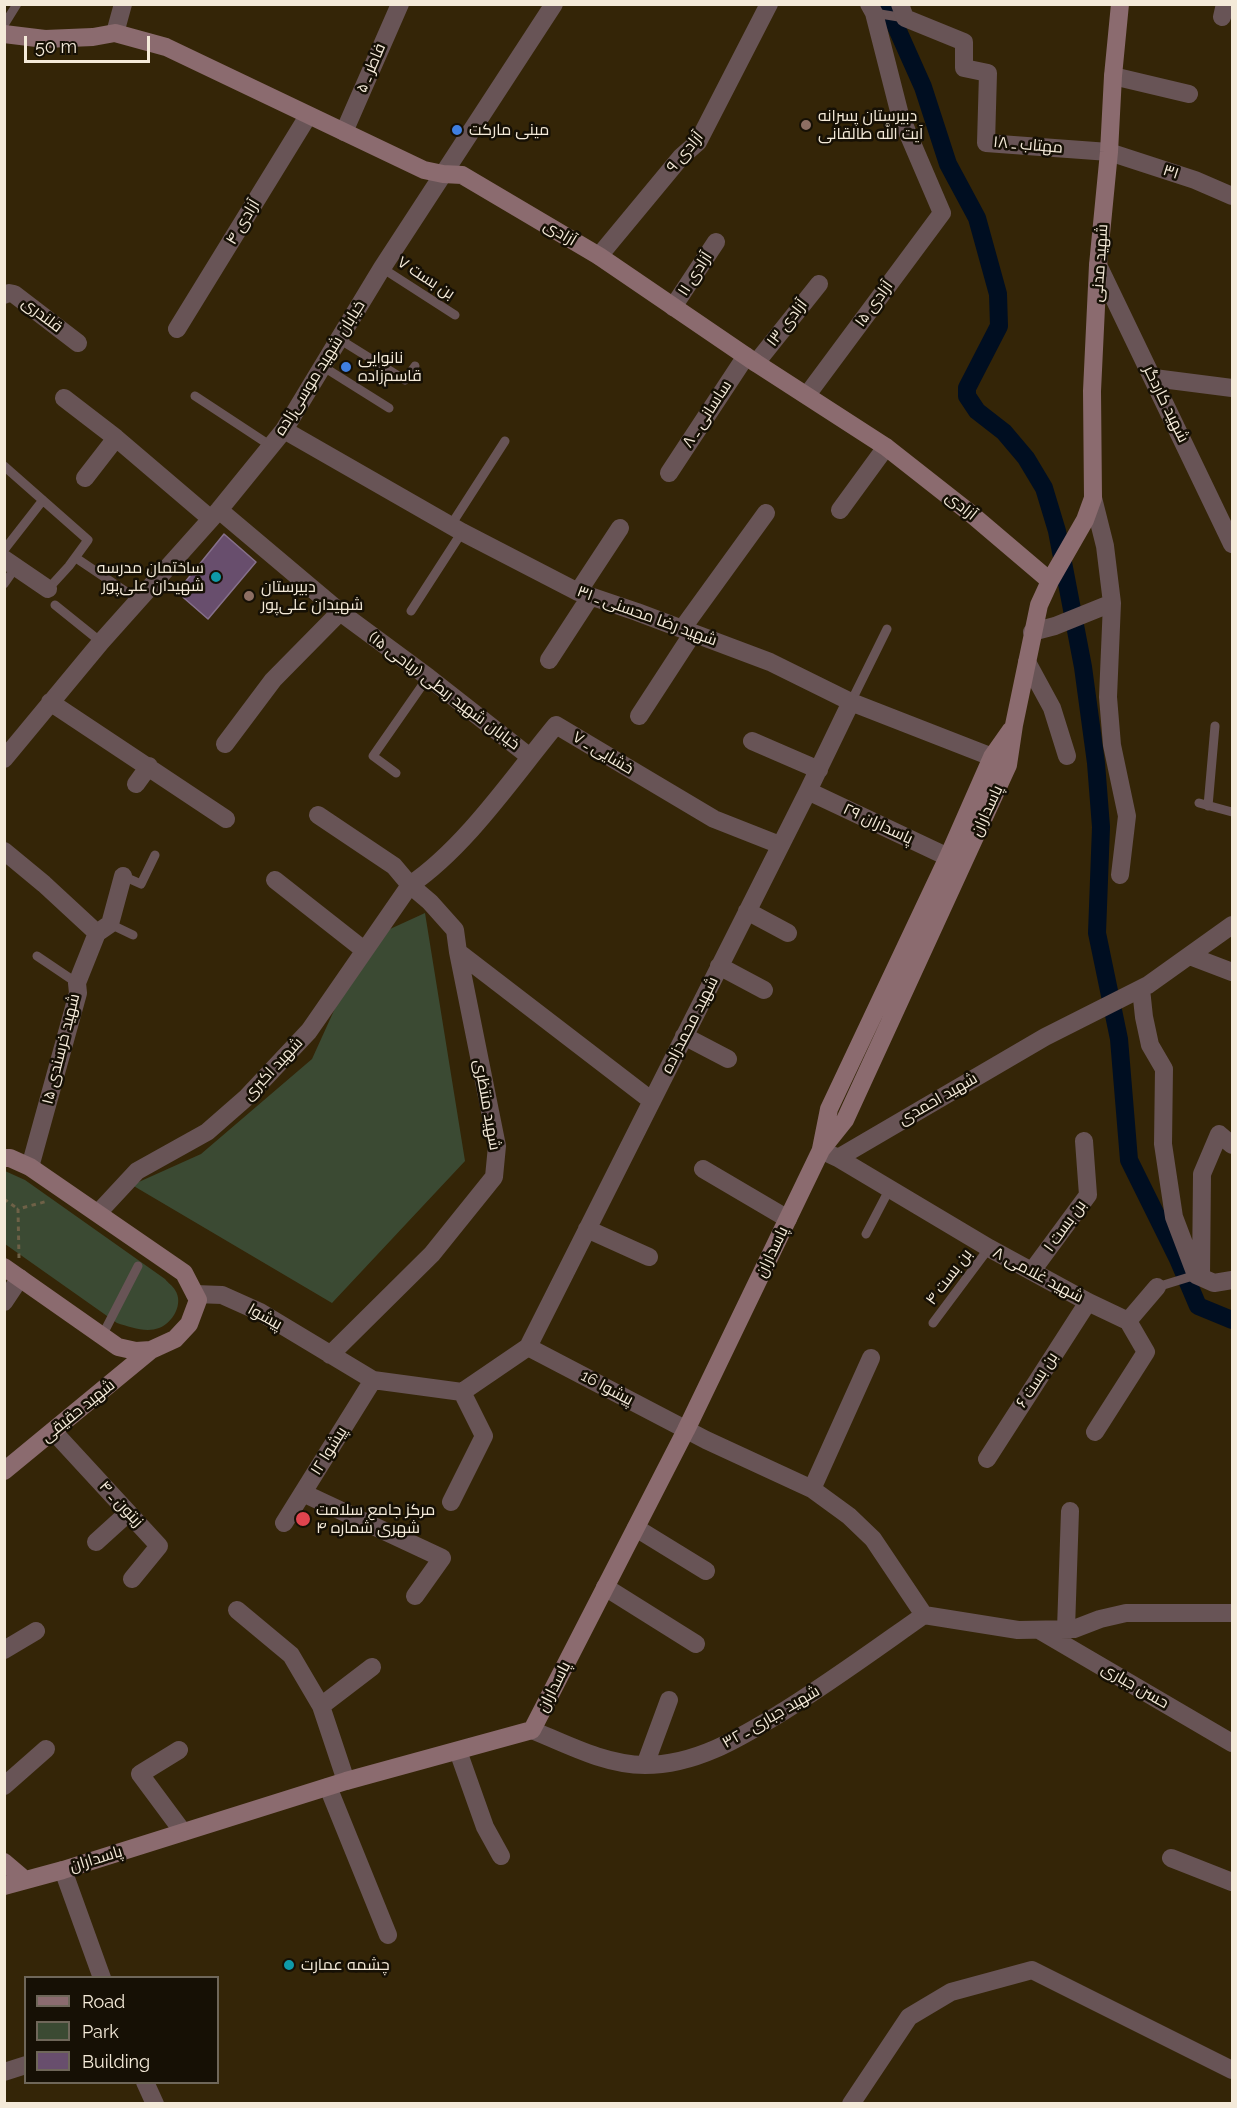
<!DOCTYPE html>
<html>
<head>
<meta charset="utf-8">
<style>
	body { margin:0 }
	#map { position:relative; width:1237px; height:2108px; overflow:hidden; background:#342507; font-family:Raleway,sans-serif }
	canvas { display:block }
	.frame { position:absolute; inset:0; border:6px solid #f4ead9; pointer-events:none }
	.legend { position:absolute; left:24px; top:1976px; width:195px; height:108px; box-sizing:border-box; background:#161005; border:2px solid #6f675a; margin:0; padding:8px 10px; list-style:none; font-size:18px; color:#f4ead9 }
	.legend li { display:flex; align-items:center; gap:12px; height:30px }
	.legend b { width:30px; border:2px solid #6f675a }
	.scale { position:absolute; left:24px; top:36px; width:126px; height:27px; box-sizing:border-box; border:3px solid #f4ead9; border-top:0; padding-left:8px; font-size:18px; line-height:21px; white-space:nowrap; color:#f4ead9; -webkit-text-stroke:4px #161005; paint-order:stroke }
</style>
</head>
<body>
<div id="map">
<canvas width="1237" height="2108"></canvas>
<div class="frame"></div>
<ul class="legend">
<li><b style="height:8px;background:#8b6b6f"></b>Road</li>
<li><b style="height:16px;background:#3b4a33"></b>Park</li>
<li><b style="height:16px;background:#684e6d"></b>Building</li>
</ul>
<div class="scale">50 m</div>
</div>
<script>
const ctx = document.querySelector('canvas').getContext('2d');
ctx.lineJoin = 'round';
function fill(path, color) { ctx.fillStyle = color; ctx.fill(path, 'evenodd'); }
function trace(path, color, width, dash) { ctx.strokeStyle = color; ctx.lineWidth = width; ctx.lineCap = dash ? 'butt' : 'round'; ctx.setLineDash(dash || []); ctx.stroke(path); }
function label(font, color, halo, rows, align = 'center') {
  ctx.font = font + ' Raleway,Cairo,sans-serif'; ctx.lineWidth = 5; ctx.setLineDash([]); ctx.textBaseline = 'middle'; ctx.strokeStyle = halo; ctx.fillStyle = color; for (const [text, x, y, turn = 0] of rows) {
    ctx.save(); ctx.translate(x, y); ctx.rotate((+turn || 0) * Math.PI / 180); ctx.textAlign = isNaN(turn) ? turn : align; if (halo) ctx.strokeText(text, 0, 0); ctx.fillText(text, 0, 0); ctx.restore();
  }
}
const green = new Path2D(`
	M 425,913 L 465,1161 L 332,1303 L 132,1185 L 201,1154 L 312,1059 L 366,940 Z
	M 5,1171 L 25,1180 L 165,1279 C 168,1283 173,1286 175,1290 C 184,1303 173,1323 159,1328 C 146,1333 130,1327 117,1323 L 5,1244 Z`);
const canal = new Path2D(`
	M 886,4 L 923,87 L 948,164 L 977,218 L 998,294 L 999,326 L 967,388 L 967,396 L 977,411 L 1004,432 L 1026,458 L 1044,488 L 1057,531 L 1083,667 L 1096,763 L 1101,827 L 1097,933 L 1119,1039 L 1129,1160 L 1178,1259 L 1198,1306 L 1232,1320`);
const building = new Path2D(`
	M 224,534 L 256,562 L 208,619 L 177,592 Z`);
const path = new Path2D(`
	M 4,1199 L 18,1209
	M 19,1258 L 18,1209 L 48,1201`);
const lane = new Path2D(`
	M 874,13 L 905,18
	M 4,25 L 17,4
	M 382,268 L 455,315
	M 339,339 L 405,380 L 415,366
	M 322,366 L 389,408
	M 195,396 L 271,446
	M 4,466 L 88,540 L 69,566 L 48,589
	M 451,525 L 505,441
	M 4,550 L 43,500
	M 76,558 L 128,593
	M 4,584 L 16,567
	M 55,605 L 101,642
	M 411,611 L 462,532
	M 851,702 L 887,629
	M 396,773 L 373,756 L 428,677
	M 1199,803 L 1232,812
	M 1208,806 L 1215,726
	M 123,876 L 141,884 L 155,855
	M 110,924 L 133,935
	M 37,956 L 77,983
	M 866,1234 L 889,1190
	M 1157,1287 L 1196,1275
	M 933,1323 L 989,1248
	M 102,1336 L 138,1266`);
const street = new Path2D(`
	M 900,4 L 905,18 L 964,42 L 964,68 L 988,73 L 986,143 L 1109,152 L 1195,180 L 1232,196
	M 1222,17 L 1225,4
	M 115,33 L 123,4
	M 1113,76 L 1189,94
	M 344,132 L 400,4
	M 599,256 L 681,157 L 698,142 L 769,4
	M 1098,265 L 1232,544
	M 4,295 L 9,293 L 14,294 L 78,343
	M 673,307 L 716,242
	M 177,329 L 308,116
	M 756,363 L 819,284
	M 1154,378 L 1232,388
	M 807,395 L 942,213 L 900,115 L 874,13 L 869,4
	M 64,398 L 116,438
	M 284,430 L 462,532 L 578,592 L 637,612 L 770,662 L 851,702 L 992,757
	M 669,473 L 746,356
	M 85,478 L 116,438 L 211,519
	M 1093,498 L 1105,546 L 1112,603 L 1108,697 L 1112,745 L 1127,816 L 1120,875
	M 219,510 L 340,612 L 428,677 L 530,757
	M 840,510 L 886,447
	M 4,559 L 48,589
	M 578,592 L 620,528
	M 682,629 L 766,513
	M 1032,632 L 1055,626 L 1112,603
	M 549,660 L 590,597
	M 1027,662 L 1052,708 L 1067,756
	M 50,702 L 226,819
	M 639,716 L 693,633
	M 752,741 L 819,770
	M 225,744 L 273,680 L 340,612
	M 4,759 L 101,642 L 219,510 L 284,430 L 382,268 L 554,4
	M 136,784 L 149,766
	M 808,791 L 948,857
	M 318,815 L 394,866 L 410,885 L 430,902 L 455,930 L 458,952 L 497,1146 L 494,1177 L 432,1254 L 330,1355
	M 4,851 L 44,884 L 97,933
	M 275,880 L 364,950
	M 747,911 L 788,933
	M 97,933 L 110,924 L 123,876
	M 458,952 L 652,1101
	M 1190,956 L 1232,972
	M 719,966 L 764,990
	M 1141,989 L 1144,1017 L 1150,1045 L 1164,1069 L 1163,1144 L 1174,1217 L 1196,1275 L 1214,1283 L 1232,1280
	M 684,1036 L 728,1059
	M 821,1150 L 838,1158 L 1045,1037 L 1148,985 L 1232,925
	M 838,1158 L 989,1248 L 1088,1302 L 1128,1321 L 1146,1352 L 1095,1432
	M 30,1167 L 78,993 L 77,983 L 97,933
	M 703,1169 L 788,1219
	M 98,1213 L 137,1171 L 207,1132 L 247,1097 L 309,1031 L 410,885 C 466,847 513,777 556,725 L 714,819 L 780,845
	M 587,1229 L 649,1257
	M 1032,1271 L 1088,1195 L 1084,1141
	M 1201,1277 L 1202,1174 L 1219,1134 L 1232,1145
	M 195,1294 L 222,1295 L 260,1312 L 373,1380 L 462,1392 L 528,1347 L 808,791 L 851,702
	M 4,1302 L 20,1278
	M 1128,1321 L 1157,1287
	M 528,1347 L 706,1440 L 812,1489 L 849,1516 L 873,1539 L 924,1615
	M 53,1431 L 159,1546 L 132,1579
	M 987,1459 L 1088,1302
	M 812,1489 L 871,1358
	M 303,1493 L 442,1558 L 415,1596
	M 451,1502 L 484,1436 L 462,1392
	M 284,1523 L 373,1380
	M 636,1528 L 706,1571
	M 96,1542 L 128,1513
	M 605,1587 L 696,1644
	M 237,1610 L 291,1655 L 321,1706 L 346,1781
	M 924,1615 L 1018,1630 L 1074,1629 L 1100,1619 L 1126,1613 L 1232,1613
	M 1066,1629 L 1070,1511
	M 1039,1630 L 1232,1743
	M 4,1650 L 36,1631
	M 321,1706 L 372,1667
	M 532,1730 C 568,1745 606,1765 645,1765 C 697,1765 741,1737 784,1711 C 832,1681 877,1648 924,1615
	M 179,1750 L 140,1774 L 183,1832
	M 458,1751 L 485,1827 L 501,1856
	M 645,1765 L 669,1700
	M 4,1786 L 46,1749
	M 328,1787 L 388,1935
	M 1171,1858 L 1232,1882
	M 63,1870 L 102,1978
	M 4,2072 L 26,2065
	M 145,2082 L 155,2104
	M 851,2104 L 909,2017 L 951,1992 L 1032,1970 L 1232,2070`);
const secondary = new Path2D(`
	M 4,34 L 45,39 L 93,37 L 115,33 L 166,47 L 424,170 L 443,174 L 462,175 L 599,256 L 756,363 L 886,447 L 970,513 L 1050,581
	M 821,1149 L 829,1109 L 948,857 L 992,757 L 1011,730
	M 4,1158 L 10,1158 L 30,1167 L 184,1273 L 198,1300 L 189,1324 L 175,1339 L 151,1350 L 136,1351 L 118,1347 L 4,1267
	M 4,1471 L 151,1350
	M 4,1862 L 24,1879
	M 4,1886 L 63,1870 L 346,1781 L 532,1730 L 686,1430 L 821,1150 L 845,1120 L 1008,765 L 1014,725 L 1039,605 L 1050,581 L 1085,520 L 1093,498 L 1092,391 L 1098,265 L 1109,152 L 1113,76 L 1120,4`);
const markers = [
	[806,125,6,"#8d6e63"],
	[457,130,6,"#3f7fe0"],
	[346,367,6,"#3f7fe0"],
	[216,577,6,"#0f9aa8"],
	[249,596,6,"#8d6e63"],
	[303,1519,8,"#e0444e"],
	[289,1965,6,"#0f9aa8"]
];
const streetNames = [
	["فاطر ـ ۵",371,68,-67],
	["مهتاب ـ ۱۸",1028,145,5],
	["آزادی ۹",685,152,-50],
	["۳۱",1171,172,18],
	["آزادی ۴",243,222,-59],
	["آزادی",560,233,31],
	["شهید مدنی",1100,263,-86],
	["آزادی ۱۱",695,274,-57],
	["بن بست ۷",426,278,33],
	["آزادی ۱۵",874,304,-54],
	["قلندری",42,315,38],
	["آزادی ۱۳",787,323,-52],
	["خیابان شهید موسی‌زاده",320,368,-58],
	["شهید کاردگر",1166,404,64],
	["ساسانی ـ ۸",707,414,-57],
	["آزادی",961,506,39],
	["شهید رضا محسنی ـ ۳۱",647,616,20],
	["خیابان شهید ربطی (ریاحی ۱۵)",444,691,37],
	["خشایی ـ ۷",603,753,31],
	["پاسداران",987,811,-65],
	["پاسداران ۲۹",878,824,25],
	["شهید محمدزاده",690,1025,-63],
	["شهید خرسندی ۱۵",61,1049,-76],
	["شهید اکبری",273,1069,-47],
	["شهید احمدی",938,1099,-30],
	["شهید منتظری",487,1105,80],
	["بن بست ۱",1065,1226,-54],
	["پاسداران",772,1252,-64],
	["۸ شهید غلامی",1038,1275,28],
	["بن بست ۴",949,1277,-53],
	["پیشوا",265,1317,29],
	["بن بست ۶",1037,1380,-57],
	["پیشوا 16",607,1388,28],
	["شهید حقیقی",78,1411,-39],
	["پیشوا ۱۲",329,1451,-58],
	["زیتون ـ ۴",121,1504,47],
	["حسن جباری",1135,1686,30],
	["پاسداران",554,1687,-63],
	["شهید جباری ـ ۳۲",771,1717,-30],
	["پاسداران",96,1859,-17]
];
const poiNames = [
	["دبیرستان پسرانه",818,116],
	["آیت اللَّه طالقانی",818,134],
	["مینی مارکت",469,130],
	["نانوایی",358,358],
	["قاسم‌زاده",358,376],
	["ساختمان مدرسه",204,568,"right"],
	["شهیدان علی‌پور",204,586,"right"],
	["دبیرستان",261,587],
	["شهیدان علی‌پور",261,605],
	["مرکز جامع سلامت",316,1510],
	["شهری شماره ۴",316,1528],
	["چشمه عمارت",301,1965]
];
fill(green, '#3b4a33');
trace(canal, '#000e21', 18);
fill(building, '#684e6d');
trace(building, '#86708b', 1.5);
trace(path, '#6e6147', 3, [4.5, 4.5]);
trace(lane, '#685456', 9);
trace(street, '#685456', 18);
trace(secondary, '#8b6b6f', 18);
for (const [x, y, r, color] of markers) { const dot = new Path2D(); dot.arc(x, y, r, 0, 2 * Math.PI); ctx.fillStyle = color; ctx.fill(dot); trace(dot, '#161005', 2); }
label('16px', '#f4ead9', '#161005', streetNames);
label('16px', '#f4ead9', '#161005', poiNames, 'left');
</script>
</body>
</html>
